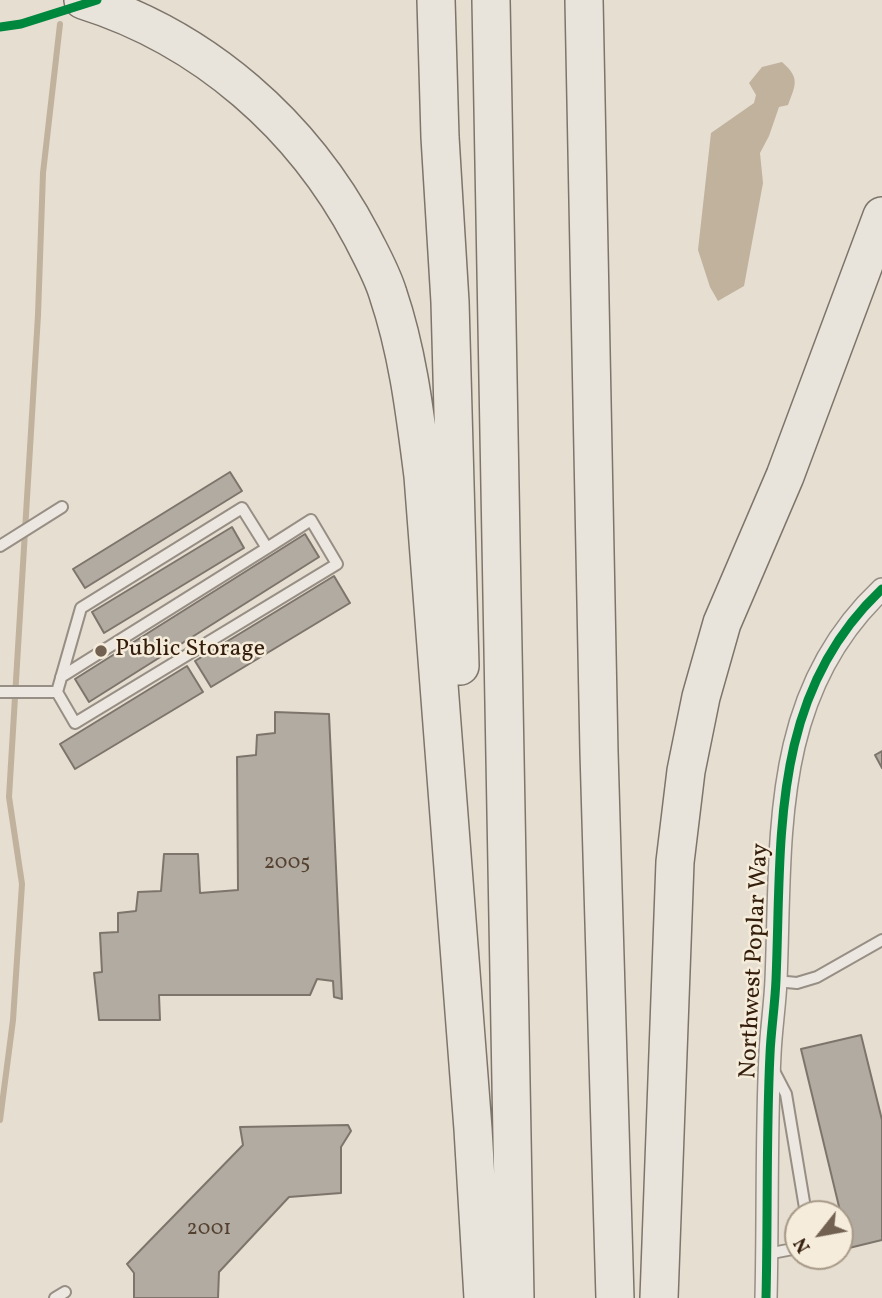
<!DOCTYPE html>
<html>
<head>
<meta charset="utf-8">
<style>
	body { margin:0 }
	#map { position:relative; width:882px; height:1298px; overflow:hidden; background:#e6ded0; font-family:Vollkorn,serif }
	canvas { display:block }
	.north { position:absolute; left:784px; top:1200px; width:70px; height:70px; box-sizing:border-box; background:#f5ecdb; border:2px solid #a89a88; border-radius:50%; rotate:239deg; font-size:19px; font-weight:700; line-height:28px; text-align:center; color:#341e0b }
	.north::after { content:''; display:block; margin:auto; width:24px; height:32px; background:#726150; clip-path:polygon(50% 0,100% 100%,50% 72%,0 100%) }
</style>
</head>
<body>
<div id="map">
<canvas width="882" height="1298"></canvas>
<div class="north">N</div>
</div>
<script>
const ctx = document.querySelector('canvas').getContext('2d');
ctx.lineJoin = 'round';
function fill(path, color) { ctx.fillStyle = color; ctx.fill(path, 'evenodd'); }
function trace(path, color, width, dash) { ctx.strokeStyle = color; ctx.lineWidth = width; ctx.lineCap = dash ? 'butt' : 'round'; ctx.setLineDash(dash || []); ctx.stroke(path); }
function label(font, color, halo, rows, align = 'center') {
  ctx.font = font + ' Vollkorn,serif'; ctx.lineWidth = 5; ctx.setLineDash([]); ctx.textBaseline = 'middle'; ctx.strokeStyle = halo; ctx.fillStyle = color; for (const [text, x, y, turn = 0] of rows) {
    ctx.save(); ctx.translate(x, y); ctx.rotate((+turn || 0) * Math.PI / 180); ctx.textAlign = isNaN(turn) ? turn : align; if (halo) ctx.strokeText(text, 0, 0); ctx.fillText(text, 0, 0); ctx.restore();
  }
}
const water = new Path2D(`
	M 782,62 C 800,78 796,84 788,105 L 779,107 L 769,136 L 760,153 L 763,183 L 744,286 L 718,301 L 710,287 L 698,250 L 711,133 L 754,103 L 756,95 L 749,83 L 762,67 Z`);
const stream = new Path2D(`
	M 0,1120 L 13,1020 L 22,884 L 9,797 L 38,315 L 43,173 L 60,24`);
const building = new Path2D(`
	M 230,472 L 242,491 L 85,588 L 73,569 Z
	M 232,527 L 244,548 L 104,633 L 92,612 Z
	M 305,534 L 319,557 L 89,702 L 75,679 Z
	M 334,576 L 350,603 L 211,687 L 195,661 Z
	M 187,666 L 203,692 L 75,769 L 60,744 Z
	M 275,712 L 329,714 L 342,999 L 334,997 L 333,981 L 317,979 L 310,995 L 159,995 L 160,1020 L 99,1020 L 94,973 L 102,972 L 100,933 L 118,932 L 118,913 L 136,911 L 138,892 L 161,891 L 164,854 L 198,854 L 200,893 L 238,890 L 237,757 L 256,755 L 257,735 L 275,733 Z
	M 882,751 L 882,768 L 875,755 Z
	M 861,1035 L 882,1120 L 882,1240 L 849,1248 L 801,1049 Z
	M 348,1125 L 351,1131 L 341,1147 L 341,1193 L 289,1197 L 219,1272 L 218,1298 L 134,1298 L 134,1273 L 127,1264 L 243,1145 L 240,1127 Z`);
const service = new Path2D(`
	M 242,508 L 267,548 L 311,520 L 337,564 L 75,723 L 57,692 L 81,608 Z
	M 0,546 L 62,507
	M 61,677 L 267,548
	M 0,692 L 57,692
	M 776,981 L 797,983 L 817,977 L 882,940
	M 774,1071 L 786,1094 L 806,1214
	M 767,1254 L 798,1248
	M 55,1298 L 65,1292`);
const minor = new Path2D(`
	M 766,1298 C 768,1217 766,1135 770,1054 C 771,1030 775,1005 776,980 C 782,839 769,695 882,589`);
const motorway = new Path2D(`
	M 83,0 C 204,38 303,125 362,237 C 371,255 382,274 388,294 C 408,353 415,414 423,476 L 473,1129 L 483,1298
	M 436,0 L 440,137 L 450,302 L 460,666
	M 491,0 L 515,1298
	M 584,0 L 599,752 L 615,1298
	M 659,1298 L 675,862 L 686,771 L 701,697 L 722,623 L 785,476 L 882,216`);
const cycleway = new Path2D(`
	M 0,27 L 21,24 L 97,0
	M 766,1298 C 768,1217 766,1135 770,1054 C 771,1030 775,1005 776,980 C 782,839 769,695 882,589`);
const markers = [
	[101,651,7,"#726150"]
];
const numberNames = [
	["2005",287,864],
	["2001",209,1230]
];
const poiNames = [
	["Public Storage",115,651]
];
const streetNames = [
	["Northwest Poplar Way",756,961,-87]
];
fill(water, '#c0b29d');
trace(stream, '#c0b29d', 6);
fill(building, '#b2aba1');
trace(building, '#7d756b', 2);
trace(service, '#978f85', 14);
trace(minor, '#978f85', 24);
trace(motorway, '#7d756b', 40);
trace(service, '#ece7e0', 10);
trace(minor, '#ece7e0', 21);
trace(motorway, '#e9e4db', 37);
trace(cycleway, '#00873e', 9);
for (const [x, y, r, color] of markers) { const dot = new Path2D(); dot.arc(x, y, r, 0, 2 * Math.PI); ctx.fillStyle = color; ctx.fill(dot); trace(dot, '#f5ecdb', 2.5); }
label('21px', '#544130', null, numberNames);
label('24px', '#341e0b', '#f5ecdb', poiNames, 'left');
label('24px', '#341e0b', '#f5ecdb', streetNames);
</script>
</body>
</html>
